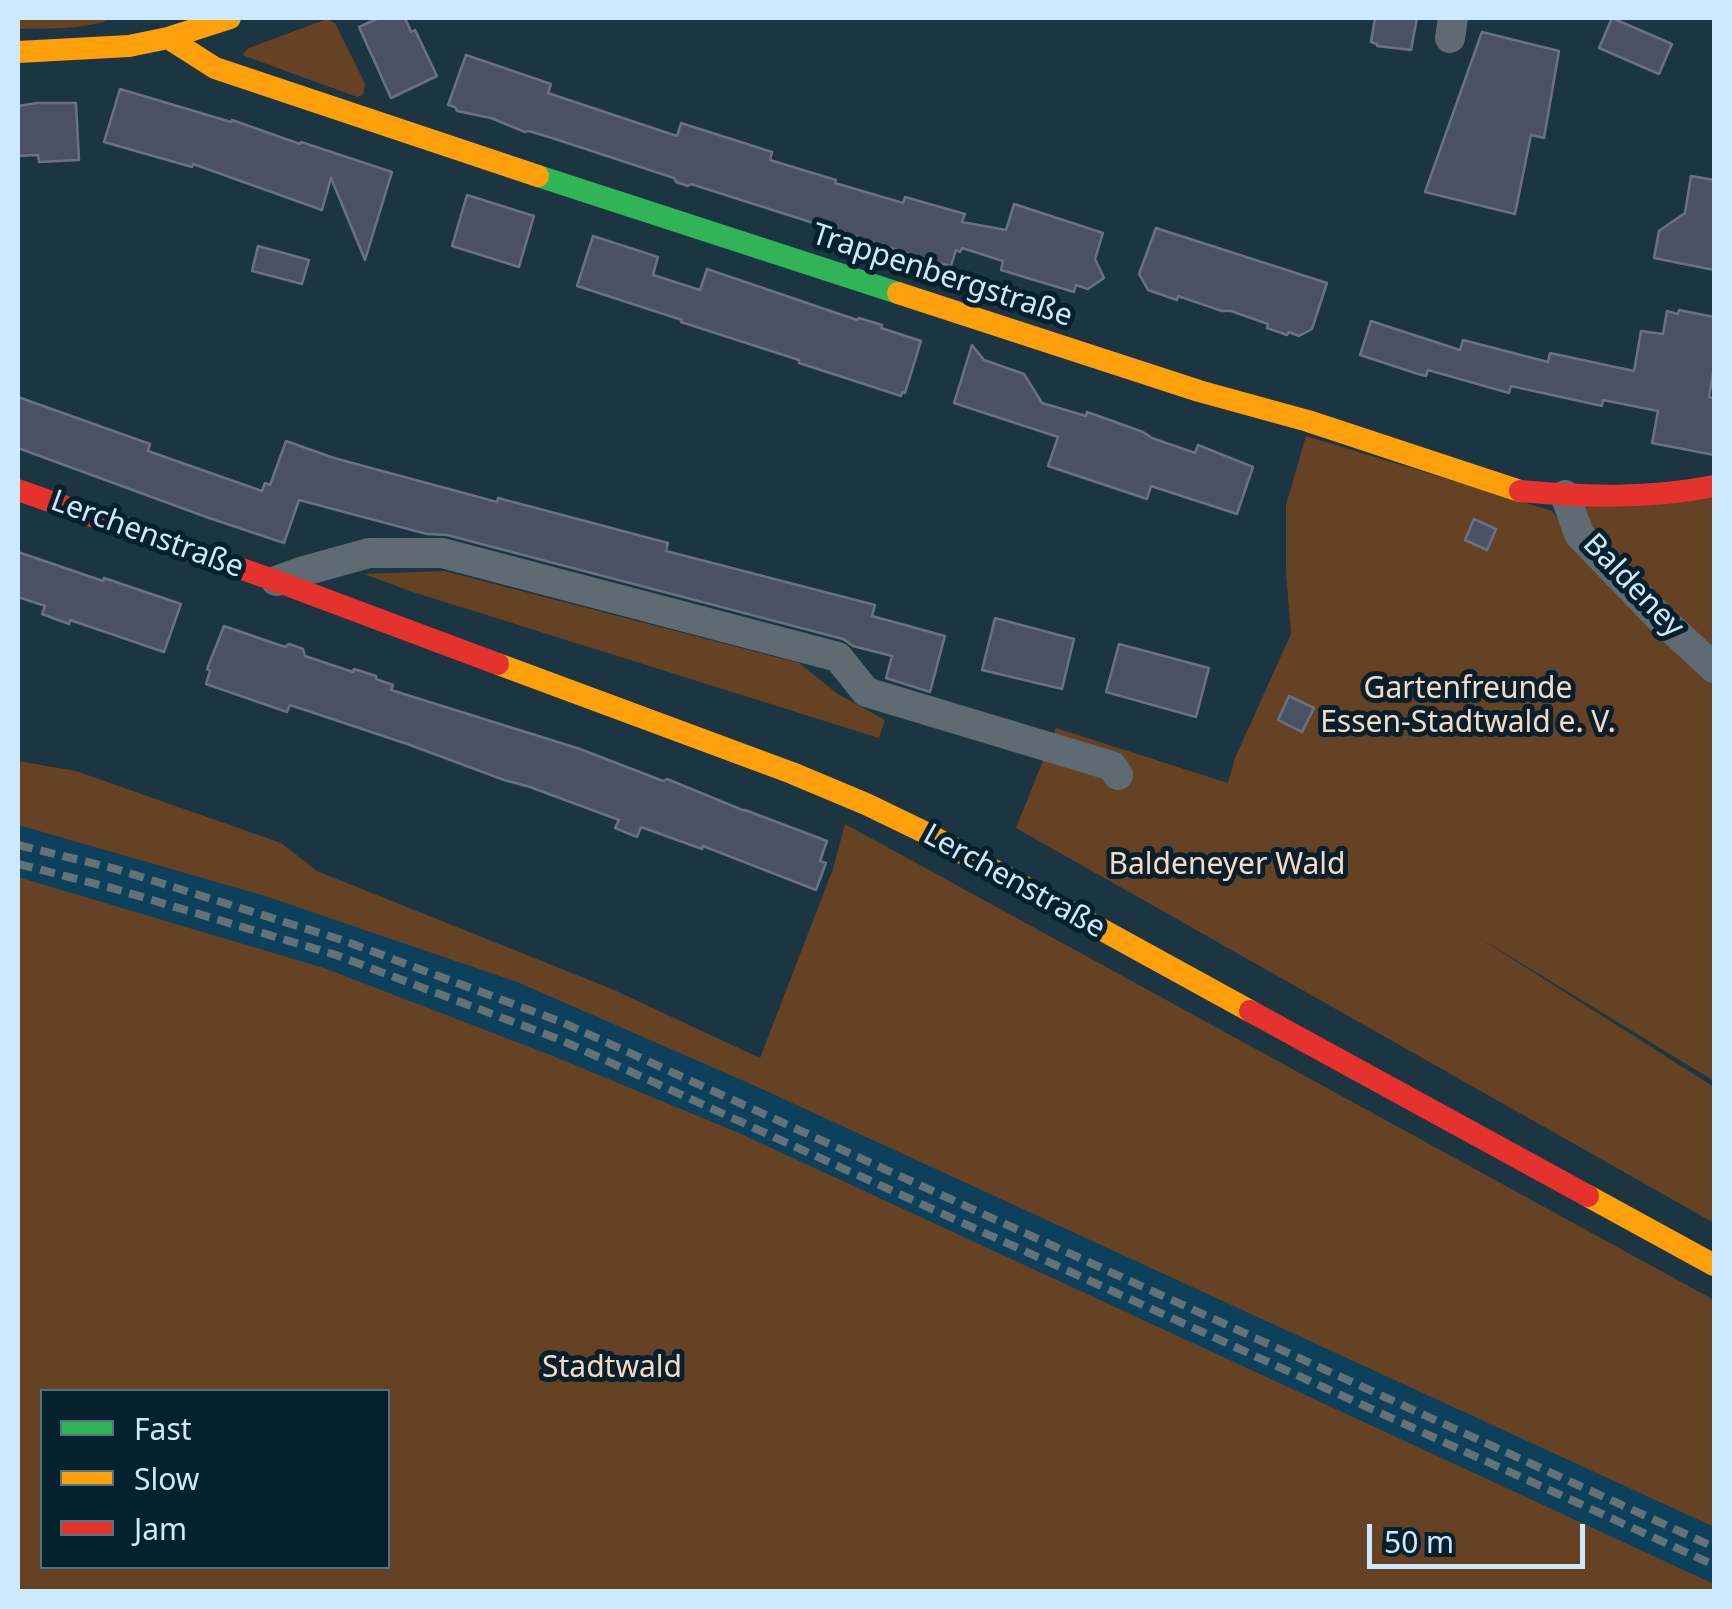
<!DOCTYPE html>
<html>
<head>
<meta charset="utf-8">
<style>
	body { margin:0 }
	#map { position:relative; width:1732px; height:1609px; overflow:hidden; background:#1b3543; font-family:"Noto Sans",sans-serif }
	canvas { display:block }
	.frame { position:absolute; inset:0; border:20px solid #cdeafd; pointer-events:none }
	.legend { position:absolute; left:40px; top:1389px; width:350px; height:180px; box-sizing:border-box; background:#07202e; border:2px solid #567181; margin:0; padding:12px 18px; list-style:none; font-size:30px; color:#cdeafd }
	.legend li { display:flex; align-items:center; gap:20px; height:50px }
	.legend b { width:50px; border:2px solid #567181 }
	.scale { position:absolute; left:1367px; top:1524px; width:218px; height:45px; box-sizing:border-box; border:5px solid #cdeafd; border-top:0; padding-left:12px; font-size:30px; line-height:35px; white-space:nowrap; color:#cdeafd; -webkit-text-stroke:8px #07202e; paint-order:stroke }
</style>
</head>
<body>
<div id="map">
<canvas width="1732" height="1609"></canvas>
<div class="frame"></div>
<ul class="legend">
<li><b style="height:12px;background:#30b455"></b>Fast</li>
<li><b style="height:12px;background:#ff9f0a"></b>Slow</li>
<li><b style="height:12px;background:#e5322d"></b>Jam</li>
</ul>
<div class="scale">50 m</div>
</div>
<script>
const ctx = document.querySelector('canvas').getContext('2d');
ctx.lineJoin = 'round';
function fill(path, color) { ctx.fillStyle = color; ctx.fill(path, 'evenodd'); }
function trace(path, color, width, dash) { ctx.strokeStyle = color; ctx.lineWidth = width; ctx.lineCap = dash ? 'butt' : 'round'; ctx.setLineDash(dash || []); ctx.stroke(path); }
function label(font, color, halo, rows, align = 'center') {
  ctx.font = font + ' "Noto Sans",sans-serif'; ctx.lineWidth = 10; ctx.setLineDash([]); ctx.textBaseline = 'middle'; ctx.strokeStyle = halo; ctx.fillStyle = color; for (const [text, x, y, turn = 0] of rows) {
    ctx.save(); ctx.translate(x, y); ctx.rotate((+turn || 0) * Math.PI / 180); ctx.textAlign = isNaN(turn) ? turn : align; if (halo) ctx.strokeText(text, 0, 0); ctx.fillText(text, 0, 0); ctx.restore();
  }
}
const built = new Path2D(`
	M 18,825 L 265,896 L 517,982 L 753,1085 L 1714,1527 L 1714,1584 L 739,1133 L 553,1056 L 324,968 L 18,877 Z`);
const green = new Path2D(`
	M 18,18 L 112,18 C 90,30 44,28 18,29 Z
	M 327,19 L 335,23 L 365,84 L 363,95 L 357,97 L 242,55 L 249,48 Z
	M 1306,436 L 1552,511 L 1584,555 L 1584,531 L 1574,502 L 1714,493 L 1714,1081 L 1470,932 L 1714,1087 L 1714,1223 L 1016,828 L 1056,728 L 1228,783 L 1235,758 L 1291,634 L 1286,572 L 1286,505 Z
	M 444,571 L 799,663 L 838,694 L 885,720 L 879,738 L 413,592 L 364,574 Z
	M 18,761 L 76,771 L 281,843 L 317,871 L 614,990 L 760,1058 L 833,869 L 845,824 L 1714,1300 L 1714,1527 L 753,1085 L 517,982 L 265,896 L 18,825 Z
	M 18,877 L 324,968 L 553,1056 L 739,1133 L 1714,1584 L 1714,1591 L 18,1591 ZM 42,1392 L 388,1392 L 388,1566 L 42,1566 Z`);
const building = new Path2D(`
	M 379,18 L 405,18 L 411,32 L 415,30 L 437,76 L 391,98 L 359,27 Z
	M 1375,18 L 1417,18 L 1411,50 L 1377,46 L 1377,44 L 1371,42 Z
	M 1612,18 L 1672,44 L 1659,74 L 1599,48 Z
	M 1482,32 L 1559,51 L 1544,138 L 1531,135 L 1515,214 L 1425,192 Z
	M 466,55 L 551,84 L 548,93 L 677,136 L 681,123 L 772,152 L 770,160 L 836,180 L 835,183 L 903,203 L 905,197 L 965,214 L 962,222 L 1006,230 L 1014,204 L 1103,233 L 1095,259 L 1104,278 L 1088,289 L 1076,285 L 1074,292 L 1001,270 L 1003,261 L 962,248 L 960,252 L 956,250 L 951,266 L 936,262 L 926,269 L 920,257 L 691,184 L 688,186 L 676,182 L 674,178 L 552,138 L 529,131 L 525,132 L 491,118 L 457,111 L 455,107 L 448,105 Z
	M 120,89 L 231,122 L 232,120 L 300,144 L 301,142 L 392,172 L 365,260 L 331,178 L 322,210 L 193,164 L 192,167 L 104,142 Z
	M 37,103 L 76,103 L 79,160 L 39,162 L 38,155 L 18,156 L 18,106 Z
	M 1691,176 L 1714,180 L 1714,270 L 1654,258 L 1659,231 L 1685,213 Z
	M 467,195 L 534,216 L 519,267 L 452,246 Z
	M 1156,228 L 1327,283 L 1312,329 L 1299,336 L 1289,332 L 1287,335 L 1267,328 L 1268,324 L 1231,311 L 1222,311 L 1178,296 L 1177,300 L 1148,290 L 1139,274 Z
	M 593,236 L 658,257 L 653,275 L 700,290 L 707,269 L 857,320 L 859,318 L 882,325 L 881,328 L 921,341 L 905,393 L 902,392 L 901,396 L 799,363 L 799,360 L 681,322 L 682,320 L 577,286 Z
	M 258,246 L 309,260 L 302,284 L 252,271 Z
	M 1679,310 L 1714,317 L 1714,367 L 1709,397 L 1714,398 L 1714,455 L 1652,443 L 1658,411 L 1603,400 L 1602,406 L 1511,386 L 1509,393 L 1428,370 L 1426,376 L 1418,374 L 1360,355 L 1371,321 L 1460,350 L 1463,340 L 1548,362 L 1550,353 L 1634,371 L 1641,331 L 1663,334 L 1667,311 L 1678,314 Z
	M 972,345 L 984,360 L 1024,374 L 1042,403 L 1086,416 L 1087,412 L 1107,419 L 1143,432 L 1152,438 L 1195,453 L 1198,445 L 1253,467 L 1237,514 L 1151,486 L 1147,499 L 1048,466 L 1058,437 L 954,403 Z
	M 18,397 L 150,444 L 148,451 L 262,491 L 265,483 L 270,485 L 286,441 L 334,458 L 497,502 L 498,498 L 668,543 L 666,551 L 875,605 L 872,616 L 945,636 L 930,692 L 886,678 L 892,656 L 853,646 L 843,639 L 447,535 L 427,534 L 299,500 L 284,543 L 209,518 L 18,448 Z
	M 1474,519 L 1496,529 L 1487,550 L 1465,540 Z
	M 18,552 L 103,581 L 104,578 L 181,604 L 164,652 L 70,620 L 69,624 L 42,614 L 45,606 L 18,597 Z
	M 995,618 L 1074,639 L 1062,689 L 982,670 Z
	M 224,626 L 285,647 L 289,644 L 303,649 L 305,656 L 353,672 L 354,669 L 376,676 L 376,679 L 393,685 L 391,690 L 580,749 L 663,781 L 667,779 L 745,811 L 745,810 L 827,841 L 820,861 L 826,863 L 816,890 L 703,846 L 702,849 L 641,827 L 637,837 L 615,828 L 619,820 L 530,787 L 504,780 L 410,745 L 290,705 L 287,712 L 206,684 L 210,671 L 207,669 Z
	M 1119,644 L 1209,668 L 1196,717 L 1106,692 Z
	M 1289,696 L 1314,708 L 1302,732 L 1278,720 Z`);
const street = new Path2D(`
	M 1450,38 L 1453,18
	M 1565,495 L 1579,534 L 1659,617 L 1714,668
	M 276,581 L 304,571 L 369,553 L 442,553 L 838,657 L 866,692 L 1112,766 L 1118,775`);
const fast = new Path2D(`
	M 538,176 L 898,293`);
const slow = new Path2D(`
	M 168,38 L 215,68 L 538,176
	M 18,52 L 129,46 L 168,38 L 230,18
	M 898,293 L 1199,391 L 1308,421 L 1520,491
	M 498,664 L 792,773 L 866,804 L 926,833 L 1250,1011
	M 1588,1196 L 1714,1265`);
const jam = new Path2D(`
	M 18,490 L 276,581 L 498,664
	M 1520,491 C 1586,497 1649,499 1714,486
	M 1250,1011 L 1588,1196`);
const rail = new Path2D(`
	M 18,845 L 116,869 L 342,940 L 564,1023 L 1714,1547
	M 18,864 L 112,888 L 336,955 L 561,1040 L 1714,1565`);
const streetNames = [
	["Trappenbergstraße",942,276,18],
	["Lerchenstraße",147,535,20],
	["Baldeney",1633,586,46],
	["Lerchenstraße",1014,882,29]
];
const parkNames = [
	["Gartenfreunde",1468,689],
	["Essen-Stadtwald e. V.",1468,723],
	["Baldeneyer Wald",1227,865],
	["Stadtwald",612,1368]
];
fill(built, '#0d415b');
fill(green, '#664224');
fill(building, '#495262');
trace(building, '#697282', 2.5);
trace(street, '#5f6b73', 30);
trace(fast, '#30b455', 22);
trace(slow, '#ff9f0a', 22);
trace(jam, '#e5322d', 22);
trace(rail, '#637179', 8, [15, 8]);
label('30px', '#cdeafd', '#07202e', streetNames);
label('30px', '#fbd8c0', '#07202e', parkNames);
</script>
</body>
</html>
